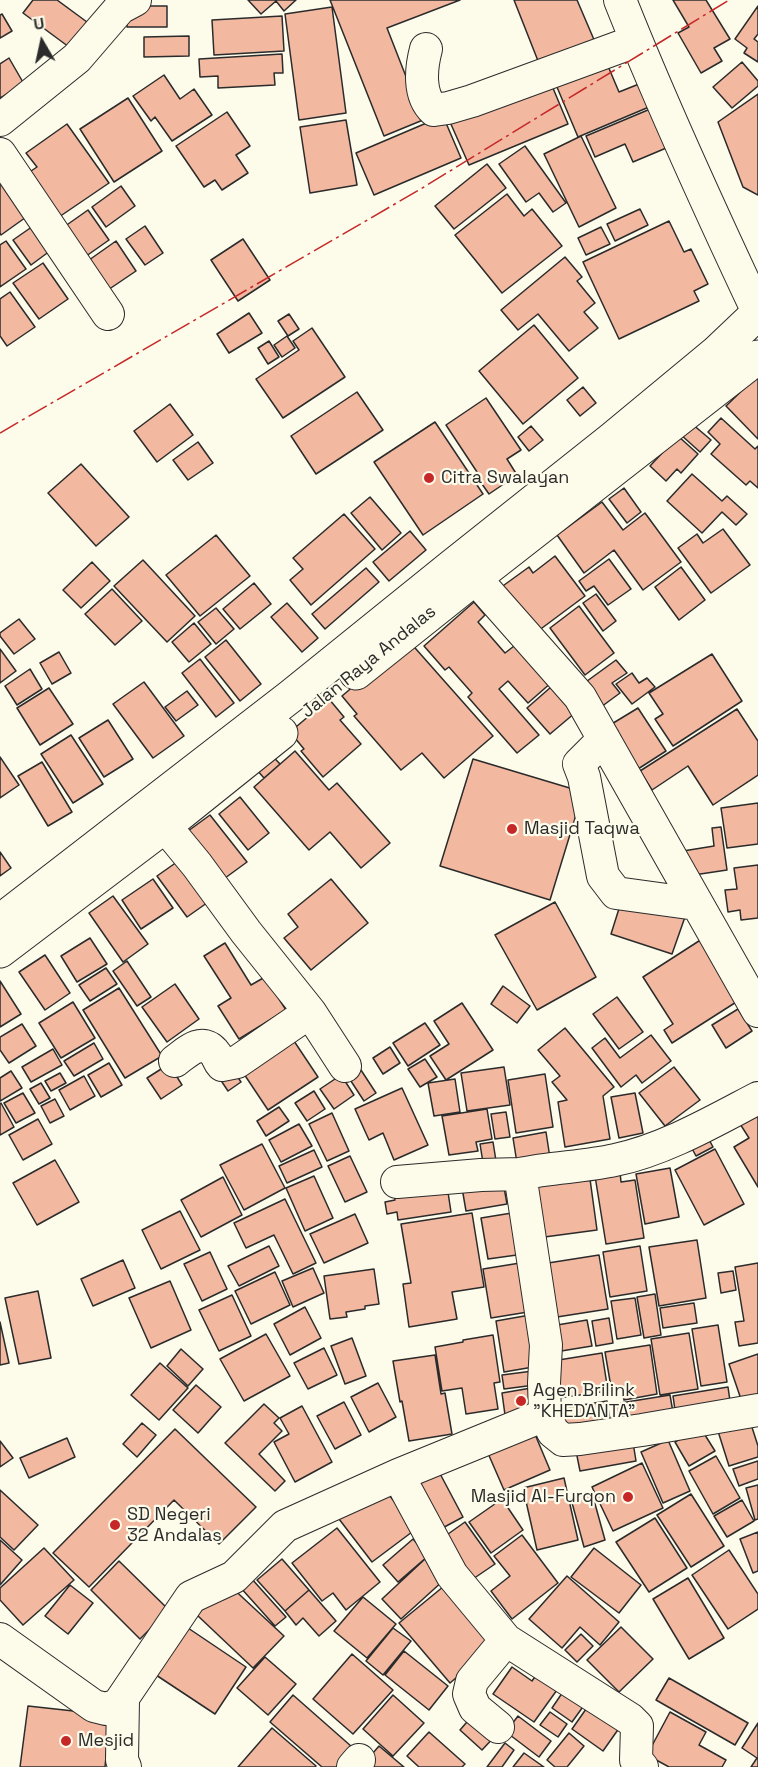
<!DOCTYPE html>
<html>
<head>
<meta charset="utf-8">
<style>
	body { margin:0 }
	#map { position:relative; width:758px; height:1767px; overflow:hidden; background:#fdfbea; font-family:"Space Grotesk",sans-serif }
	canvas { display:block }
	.north { position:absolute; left:12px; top:12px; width:60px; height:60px; -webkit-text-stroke:4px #fdfbea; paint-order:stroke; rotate:351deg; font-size:16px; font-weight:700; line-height:24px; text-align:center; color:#2b2b2b }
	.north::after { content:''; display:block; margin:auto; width:21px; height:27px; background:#2b2b2b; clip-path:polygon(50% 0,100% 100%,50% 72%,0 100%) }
</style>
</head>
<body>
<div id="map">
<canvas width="758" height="1767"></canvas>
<div class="north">U</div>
</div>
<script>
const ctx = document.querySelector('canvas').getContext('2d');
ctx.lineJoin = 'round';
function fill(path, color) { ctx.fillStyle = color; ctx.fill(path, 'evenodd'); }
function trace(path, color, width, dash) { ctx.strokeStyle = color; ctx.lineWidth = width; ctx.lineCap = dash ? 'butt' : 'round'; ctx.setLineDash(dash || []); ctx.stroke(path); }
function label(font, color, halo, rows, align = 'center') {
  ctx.font = font + ' "Space Grotesk",sans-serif'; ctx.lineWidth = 4.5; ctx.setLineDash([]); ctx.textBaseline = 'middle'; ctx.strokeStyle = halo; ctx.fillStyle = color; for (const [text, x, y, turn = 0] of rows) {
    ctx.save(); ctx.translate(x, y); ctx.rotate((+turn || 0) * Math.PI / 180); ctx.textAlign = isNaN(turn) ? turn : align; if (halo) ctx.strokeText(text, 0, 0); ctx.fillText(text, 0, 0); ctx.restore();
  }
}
const building = new Path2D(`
	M 33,0 L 57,0 L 87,22 L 69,47 L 23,13 Z
	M 248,0 L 296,0 L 284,11 L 276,1 L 261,14 Z
	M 330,0 L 460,0 L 387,28 L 423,120 L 384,136 Z
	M 514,0 L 577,0 L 598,49 L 542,71 Z
	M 673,0 L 706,0 L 730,39 L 714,48 L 722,61 L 701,73 L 678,33 L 689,27 Z
	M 127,6 L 167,6 L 167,27 L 127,27 Z
	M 758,6 L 758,34 L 754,39 L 758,42 L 758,62 L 744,53 L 747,48 L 735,39 Z
	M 332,7 L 346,113 L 299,120 L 285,14 Z
	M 2,14 L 12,31 L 0,38 L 0,15 Z
	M 282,16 L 284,51 L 214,55 L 212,20 Z
	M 189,36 L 189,56 L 144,57 L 144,37 Z
	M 282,54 L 283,73 L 274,73 L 275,85 L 218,88 L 218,76 L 200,77 L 199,59 Z
	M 9,58 L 24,84 L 0,98 L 0,64 Z
	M 605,59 L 619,92 L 639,84 L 649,107 L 578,137 L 554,80 Z
	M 742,62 L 758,81 L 758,86 L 732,108 L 713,87 Z
	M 164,75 L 180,99 L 194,89 L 212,115 L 172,141 L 155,117 L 151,121 L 133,96 Z
	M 550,81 L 568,124 L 469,165 L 450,122 Z
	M 758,94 L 758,195 L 743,187 L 718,122 Z
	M 128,98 L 162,151 L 114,182 L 80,129 Z
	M 655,107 L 671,146 L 633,162 L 625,144 L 595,157 L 586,136 Z
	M 227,112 L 250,146 L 236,155 L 248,173 L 222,190 L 215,180 L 204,187 L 176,146 Z
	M 443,116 L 461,158 L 374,195 L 356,153 Z
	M 346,120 L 357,185 L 310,193 L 300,127 Z
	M 67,124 L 109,183 L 59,217 L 28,173 L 37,167 L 26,153 Z
	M 581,136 L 616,208 L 579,227 L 544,154 Z
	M 525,146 L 566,203 L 553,212 L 539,193 L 526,202 L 499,164 Z
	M 487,164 L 506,188 L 454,229 L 435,206 Z
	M 0,180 L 29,215 L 1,235 L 0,233 Z
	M 121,186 L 135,206 L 106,227 L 92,207 Z
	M 507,194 L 524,216 L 532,209 L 562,246 L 502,293 L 455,235 Z
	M 640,209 L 648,225 L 615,241 L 607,224 Z
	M 88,210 L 109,240 L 82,259 L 61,229 Z
	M 669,221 L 684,252 L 691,249 L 708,284 L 694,291 L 699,301 L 619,339 L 583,262 Z
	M 36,224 L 54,248 L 31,265 L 13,240 Z
	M 145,226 L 163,253 L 145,265 L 126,239 Z
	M 601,227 L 610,244 L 586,255 L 578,238 Z
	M 243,239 L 270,280 L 238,301 L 211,260 Z
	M 6,241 L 26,269 L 0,287 L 0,245 Z
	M 116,241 L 136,271 L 102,294 L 82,265 Z
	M 565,257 L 582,277 L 577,281 L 595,303 L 584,312 L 598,328 L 569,351 L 538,314 L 518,330 L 501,310 Z
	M 43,263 L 68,299 L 39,319 L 13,283 Z
	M 10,292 L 35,327 L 7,346 L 0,336 L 0,299 Z
	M 249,313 L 262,333 L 229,353 L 217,334 Z
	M 289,314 L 299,329 L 288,336 L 278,321 Z
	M 534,325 L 578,378 L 523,424 L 479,371 Z
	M 312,328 L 345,377 L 283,418 L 256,379 L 299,350 L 293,341 Z
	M 287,336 L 295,348 L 282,357 L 274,345 Z
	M 269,341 L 279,357 L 268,364 L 258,348 Z
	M 757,376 L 758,377 L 758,439 L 726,406 Z
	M 583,387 L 596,403 L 580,416 L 567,400 Z
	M 357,392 L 383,430 L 316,474 L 291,436 Z
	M 486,398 L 521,450 L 507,459 L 517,475 L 489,494 L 477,477 L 479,475 L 446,425 Z
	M 170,404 L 193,435 L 157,462 L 134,431 Z
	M 721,418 L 755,449 L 758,446 L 758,488 L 750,481 L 746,485 L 711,454 L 720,444 L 708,432 Z
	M 435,422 L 483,494 L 423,535 L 374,462 Z
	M 691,423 L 711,440 L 700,452 L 680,434 Z
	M 531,426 L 543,440 L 529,451 L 518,437 Z
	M 678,436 L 698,454 L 681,473 L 677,469 L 666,481 L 650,466 Z
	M 198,442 L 213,463 L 188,480 L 173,460 Z
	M 81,464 L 129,517 L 96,546 L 48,493 Z
	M 692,474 L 722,501 L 727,496 L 747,514 L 736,525 L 722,512 L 702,533 L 667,501 Z
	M 624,488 L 641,512 L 627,523 L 609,499 Z
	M 370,497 L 401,533 L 382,550 L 351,513 Z
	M 602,502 L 623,530 L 645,513 L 681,562 L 643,590 L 614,550 L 584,573 L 557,535 Z
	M 344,514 L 375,549 L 311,605 L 290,580 L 303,569 L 293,558 Z
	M 723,529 L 750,565 L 711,593 L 678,548 L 697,534 L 703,543 Z
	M 410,531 L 426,550 L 389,581 L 373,562 Z
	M 216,535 L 250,576 L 200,616 L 166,575 Z
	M 555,556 L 585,596 L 534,634 L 500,588 L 529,567 L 533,573 Z
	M 609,559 L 631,589 L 608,605 L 594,586 L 586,591 L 579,581 Z
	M 143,560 L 195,616 L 167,642 L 114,586 Z
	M 92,562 L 110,581 L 81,608 L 63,590 Z
	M 681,567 L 705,600 L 679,620 L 655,587 Z
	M 366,568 L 379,582 L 325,629 L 312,614 Z
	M 254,583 L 271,604 L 240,629 L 223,609 Z
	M 112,589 L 142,621 L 115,645 L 85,614 Z
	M 596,594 L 616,621 L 603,631 L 583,603 Z
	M 474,602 L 485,615 L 478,622 L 505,653 L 518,643 L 552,682 L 528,703 L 508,681 L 499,689 L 539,735 L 517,753 L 468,697 L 472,693 L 449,667 L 445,670 L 424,646 Z
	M 287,603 L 318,638 L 302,652 L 271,617 Z
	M 579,606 L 614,653 L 585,675 L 550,628 Z
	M 216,608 L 234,629 L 216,644 L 198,622 Z
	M 19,619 L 35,639 L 14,654 L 0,636 L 0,633 Z
	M 194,623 L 211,644 L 189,662 L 172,642 Z
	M 226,640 L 261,684 L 240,701 L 205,657 Z
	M 408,640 L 493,736 L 444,778 L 422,753 L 401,770 L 354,716 L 357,714 L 342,696 Z
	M 0,649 L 16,671 L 0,683 Z
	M 59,652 L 71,673 L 52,684 L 40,663 Z
	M 712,654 L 742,701 L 673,746 L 655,719 L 663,714 L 649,693 Z
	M 200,659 L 234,703 L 216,717 L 182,673 Z
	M 616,660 L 627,673 L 612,683 L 620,693 L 601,707 L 583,684 Z
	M 30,669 L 42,689 L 17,705 L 5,686 Z
	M 632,673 L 639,683 L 647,678 L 655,687 L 632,704 L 616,684 Z
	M 559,680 L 582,707 L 550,734 L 527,708 Z
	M 144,682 L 184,736 L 153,758 L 113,704 Z
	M 49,688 L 73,724 L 40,745 L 17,708 Z
	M 187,691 L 198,705 L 176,721 L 165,707 Z
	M 329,699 L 344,717 L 340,720 L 361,744 L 323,777 L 301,751 L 304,749 L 290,732 Z
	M 638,708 L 666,751 L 638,769 L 610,725 Z
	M 737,709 L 758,741 L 758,775 L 713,805 L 688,766 L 652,790 L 640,771 Z
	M 108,720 L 133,759 L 104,777 L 79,738 Z
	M 71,735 L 103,784 L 73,803 L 41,754 Z
	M 264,747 L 280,764 L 264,778 L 249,761 Z
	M 295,751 L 329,790 L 337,783 L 390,843 L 361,868 L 330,832 L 309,850 L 254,787 Z
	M 0,757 L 19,785 L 0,798 Z
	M 473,759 L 583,792 L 550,900 L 440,866 Z
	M 42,762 L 72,812 L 48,826 L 18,776 Z
	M 240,797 L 269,833 L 248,850 L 219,814 Z
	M 758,803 L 758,844 L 727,848 L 721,808 Z
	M 210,815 L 247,862 L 221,881 L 184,834 Z
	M 721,827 L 727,870 L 687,876 L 683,851 L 714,846 L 712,828 Z
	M 0,852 L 11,868 L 0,876 Z
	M 184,857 L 214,898 L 187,917 L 157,876 Z
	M 758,865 L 758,918 L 741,920 L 740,910 L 728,912 L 725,890 L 737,889 L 734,868 Z
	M 153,879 L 173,908 L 141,929 L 122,900 Z
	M 331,879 L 368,923 L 311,970 L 284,938 L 298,927 L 288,914 Z
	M 113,896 L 148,944 L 123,962 L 89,913 Z
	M 623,896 L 685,917 L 672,954 L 611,934 Z
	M 555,902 L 596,977 L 537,1010 L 495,935 Z
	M 90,938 L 107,964 L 77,982 L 61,956 Z
	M 702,939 L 741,999 L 672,1043 L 664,1030 L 673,1024 L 643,977 Z
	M 225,943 L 251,985 L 265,977 L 286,1010 L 239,1039 L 218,1006 L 231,998 L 204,956 Z
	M 45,955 L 70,993 L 45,1010 L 19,972 Z
	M 127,961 L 151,997 L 137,1006 L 113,971 Z
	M 106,968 L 117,984 L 90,1001 L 79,985 Z
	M 0,981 L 21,1014 L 0,1027 Z
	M 175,984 L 199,1019 L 167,1042 L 142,1007 Z
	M 503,986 L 530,1006 L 517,1023 L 491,1004 Z
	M 119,988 L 162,1056 L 125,1078 L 83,1010 Z
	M 617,997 L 643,1032 L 619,1049 L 593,1014 Z
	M 73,1002 L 95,1038 L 61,1058 L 39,1023 Z
	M 462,1003 L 493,1050 L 446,1080 L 430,1056 L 449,1044 L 434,1021 Z
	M 738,1009 L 752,1031 L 726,1048 L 712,1025 Z
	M 425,1023 L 440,1045 L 408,1066 L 393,1043 Z
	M 22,1024 L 36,1046 L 9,1063 L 0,1050 L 0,1037 Z
	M 565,1028 L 614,1087 L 603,1096 L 610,1139 L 565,1147 L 558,1102 L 567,1100 L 552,1082 L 560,1076 L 538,1050 Z
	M 651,1035 L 671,1061 L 642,1083 L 636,1075 L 621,1087 L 592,1048 L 605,1038 L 620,1058 Z
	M 292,1038 L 318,1077 L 268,1110 L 242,1071 Z
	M 94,1043 L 103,1059 L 74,1076 L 64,1061 Z
	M 390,1047 L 400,1063 L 383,1074 L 373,1058 Z
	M 53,1049 L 62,1065 L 31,1082 L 22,1067 Z
	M 425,1059 L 437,1077 L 420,1087 L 408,1069 Z
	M 109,1063 L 122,1085 L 101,1097 L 88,1075 Z
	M 169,1064 L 182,1085 L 161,1099 L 147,1078 Z
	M 231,1067 L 241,1082 L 228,1091 L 218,1076 Z
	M 359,1067 L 376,1093 L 364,1101 L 347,1075 Z
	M 504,1067 L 510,1105 L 467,1111 L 461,1073 Z
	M 674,1067 L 700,1100 L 665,1126 L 639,1093 Z
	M 11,1071 L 22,1088 L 0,1101 L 0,1078 Z
	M 60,1073 L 66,1083 L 51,1091 L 45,1081 Z
	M 545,1074 L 553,1127 L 516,1133 L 508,1080 Z
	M 341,1075 L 354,1095 L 334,1109 L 320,1089 Z
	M 84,1076 L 95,1096 L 70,1110 L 59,1090 Z
	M 455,1079 L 460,1112 L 434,1116 L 428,1083 Z
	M 41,1083 L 50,1098 L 39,1104 L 30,1089 Z
	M 402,1088 L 428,1145 L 394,1160 L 383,1133 L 369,1140 L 355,1109 Z
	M 314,1091 L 325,1109 L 307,1121 L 295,1103 Z
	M 23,1093 L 35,1113 L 16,1123 L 4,1103 Z
	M 635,1093 L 643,1133 L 619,1138 L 611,1097 Z
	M 55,1099 L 64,1116 L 50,1123 L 41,1106 Z
	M 1,1103 L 14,1127 L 0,1135 L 0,1104 Z
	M 758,1103 L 758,1187 L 734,1147 L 749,1138 L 735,1116 Z
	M 279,1107 L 289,1121 L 266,1136 L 257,1121 Z
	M 487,1109 L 492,1139 L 476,1142 L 478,1151 L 449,1155 L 442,1116 Z
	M 506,1112 L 510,1137 L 495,1139 L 491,1114 Z
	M 332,1113 L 349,1151 L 327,1161 L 309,1124 Z
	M 38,1119 L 52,1144 L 23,1160 L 9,1135 Z
	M 299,1124 L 312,1146 L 281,1162 L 269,1140 Z
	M 546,1132 L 550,1158 L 517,1163 L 513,1138 Z
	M 706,1134 L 713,1147 L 696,1156 L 689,1143 Z
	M 493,1142 L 497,1167 L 484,1169 L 480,1144 Z
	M 262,1144 L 285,1188 L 244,1210 L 220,1165 Z
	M 715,1149 L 744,1204 L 704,1225 L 675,1170 Z
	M 314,1150 L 322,1167 L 287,1183 L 279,1166 Z
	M 350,1156 L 367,1192 L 345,1202 L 328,1166 Z
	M 55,1160 L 79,1202 L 37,1225 L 13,1183 Z
	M 670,1168 L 679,1217 L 645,1224 L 636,1174 Z
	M 620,1172 L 621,1182 L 635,1180 L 644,1238 L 606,1244 L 595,1176 Z
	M 314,1176 L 333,1218 L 305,1231 L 286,1188 Z
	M 502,1176 L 507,1204 L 466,1211 L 461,1182 Z
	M 223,1177 L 242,1215 L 201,1237 L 181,1200 Z
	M 446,1179 L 451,1212 L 398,1220 L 397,1212 L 387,1214 L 385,1202 L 395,1200 L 393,1188 Z
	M 590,1179 L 597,1230 L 537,1238 L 531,1187 Z
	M 285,1199 L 316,1263 L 293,1274 L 274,1235 L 246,1248 L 234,1223 Z
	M 180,1211 L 200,1250 L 161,1269 L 142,1230 Z
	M 518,1212 L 524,1254 L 488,1259 L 481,1218 Z
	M 472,1213 L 484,1287 L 452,1292 L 457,1319 L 409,1327 L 403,1284 L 411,1283 L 401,1224 Z
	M 355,1214 L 368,1243 L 324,1263 L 310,1234 Z
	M 697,1240 L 706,1298 L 659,1306 L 649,1247 Z
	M 269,1246 L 279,1266 L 239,1286 L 228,1266 Z
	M 640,1246 L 647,1291 L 610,1297 L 603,1252 Z
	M 210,1252 L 227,1289 L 202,1301 L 184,1264 Z
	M 599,1255 L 608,1309 L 557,1317 L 548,1263 Z
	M 123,1260 L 135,1288 L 93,1306 L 81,1279 Z
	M 520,1263 L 528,1312 L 491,1318 L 483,1269 Z
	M 758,1263 L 758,1343 L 739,1346 L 735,1322 L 744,1321 L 735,1267 Z
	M 313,1268 L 324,1293 L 293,1307 L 282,1281 Z
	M 374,1269 L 379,1304 L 365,1306 L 365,1309 L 346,1312 L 347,1317 L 330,1319 L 324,1276 Z
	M 733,1271 L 736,1290 L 721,1293 L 718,1273 Z
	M 275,1272 L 290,1305 L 251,1324 L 235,1291 Z
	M 170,1281 L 191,1330 L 151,1348 L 129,1298 Z
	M 38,1291 L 51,1358 L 19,1364 L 5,1298 Z
	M 655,1294 L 661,1335 L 644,1338 L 637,1297 Z
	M 232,1295 L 251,1336 L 219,1351 L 199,1310 Z
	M 635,1298 L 641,1335 L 617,1339 L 611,1301 Z
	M 694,1303 L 697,1323 L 663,1328 L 660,1308 Z
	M 305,1307 L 321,1338 L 290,1355 L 274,1324 Z
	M 530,1315 L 539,1366 L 504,1372 L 496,1321 Z
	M 609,1318 L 613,1343 L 596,1346 L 592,1321 Z
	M 587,1320 L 592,1346 L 555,1352 L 551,1326 Z
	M 0,1322 L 9,1363 L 0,1365 Z
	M 718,1325 L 727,1382 L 701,1386 L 692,1329 Z
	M 689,1333 L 698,1389 L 660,1395 L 651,1339 Z
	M 266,1334 L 290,1376 L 244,1401 L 220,1359 Z
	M 493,1335 L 500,1382 L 494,1383 L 498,1409 L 466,1414 L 462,1388 L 442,1391 L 435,1347 L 463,1342 L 463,1340 Z
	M 352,1338 L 366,1376 L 345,1384 L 331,1346 Z
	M 650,1345 L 657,1394 L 624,1400 L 621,1386 L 611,1387 L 605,1352 Z
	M 324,1348 L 337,1375 L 308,1389 L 294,1363 Z
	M 181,1349 L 203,1369 L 188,1386 L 167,1366 Z
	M 602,1353 L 608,1391 L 552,1399 L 546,1362 Z
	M 758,1354 L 758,1403 L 744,1408 L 729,1364 Z
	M 435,1355 L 441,1394 L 445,1393 L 452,1434 L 409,1441 L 402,1401 L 400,1402 L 393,1361 Z
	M 160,1363 L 188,1388 L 159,1420 L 131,1395 Z
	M 533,1371 L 535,1385 L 504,1389 L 502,1375 Z
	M 378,1383 L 396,1417 L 369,1432 L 351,1397 Z
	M 196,1385 L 221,1407 L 198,1433 L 173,1410 Z
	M 537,1387 L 541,1409 L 505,1415 L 502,1393 Z
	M 728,1387 L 731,1408 L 676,1417 L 673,1396 Z
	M 670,1395 L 674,1418 L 617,1427 L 614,1404 Z
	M 607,1401 L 611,1426 L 561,1435 L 557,1409 Z
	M 344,1402 L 361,1435 L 335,1449 L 317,1416 Z
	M 264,1404 L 279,1418 L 274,1423 L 282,1431 L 259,1454 L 285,1481 L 275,1491 L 225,1443 Z
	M 302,1406 L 332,1462 L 295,1482 L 274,1442 L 289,1434 L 280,1418 Z
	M 749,1418 L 758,1446 L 758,1457 L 729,1466 L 717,1428 Z
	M 142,1423 L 156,1435 L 137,1457 L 123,1444 Z
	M 700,1427 L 715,1451 L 689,1466 L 675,1442 Z
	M 175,1429 L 256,1507 L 219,1544 L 174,1500 L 89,1587 L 53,1553 Z
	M 534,1432 L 550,1470 L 504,1490 L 487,1451 Z
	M 632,1436 L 636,1461 L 580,1471 L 575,1446 Z
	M 67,1438 L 75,1457 L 29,1478 L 20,1458 Z
	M 668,1440 L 690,1491 L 663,1503 L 641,1452 Z
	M 0,1441 L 13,1458 L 0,1467 Z
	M 716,1456 L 740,1498 L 713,1514 L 689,1471 Z
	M 758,1461 L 758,1479 L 739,1486 L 733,1469 Z
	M 642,1463 L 663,1508 L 613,1531 L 592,1487 Z
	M 437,1468 L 463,1517 L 435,1532 L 408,1483 Z
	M 564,1478 L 578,1540 L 537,1550 L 523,1488 Z
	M 758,1485 L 758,1519 L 755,1520 L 746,1488 Z
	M 382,1486 L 416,1529 L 372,1562 L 339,1519 Z
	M 0,1490 L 38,1525 L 14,1550 L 0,1537 Z
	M 592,1493 L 605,1540 L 584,1547 L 571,1499 Z
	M 691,1494 L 724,1546 L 691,1567 L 657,1515 Z
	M 502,1499 L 523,1530 L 491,1553 L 469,1522 Z
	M 742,1500 L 754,1521 L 727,1537 L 714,1516 Z
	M 655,1518 L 687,1568 L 649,1592 L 616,1542 Z
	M 465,1522 L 495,1564 L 470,1581 L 441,1539 Z
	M 337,1528 L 380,1582 L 346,1610 L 333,1593 L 322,1601 L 292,1563 Z
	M 758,1532 L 758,1571 L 753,1573 L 740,1539 Z
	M 522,1535 L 558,1583 L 512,1619 L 491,1591 L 510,1576 L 494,1556 Z
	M 413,1539 L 428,1556 L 398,1582 L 383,1565 Z
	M 0,1540 L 22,1560 L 0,1585 Z
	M 44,1548 L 74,1580 L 23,1625 L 0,1600 L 0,1588 Z
	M 594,1548 L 641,1585 L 619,1613 L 571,1577 Z
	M 729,1550 L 758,1594 L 758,1609 L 728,1629 L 692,1575 Z
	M 282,1559 L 309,1590 L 285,1611 L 257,1580 Z
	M 425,1559 L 444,1580 L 401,1619 L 382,1599 Z
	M 119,1561 L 169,1610 L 140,1639 L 91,1590 Z
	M 567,1576 L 619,1622 L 600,1645 L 580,1627 L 562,1648 L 529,1619 Z
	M 251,1578 L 286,1617 L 275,1626 L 240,1587 Z
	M 688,1578 L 724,1638 L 689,1659 L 653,1599 Z
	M 449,1582 L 500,1641 L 450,1683 L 399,1623 Z
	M 227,1583 L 284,1636 L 253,1668 L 197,1615 Z
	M 70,1585 L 93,1603 L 68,1634 L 45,1616 Z
	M 309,1590 L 336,1621 L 319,1636 L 303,1618 L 296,1625 L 285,1611 Z
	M 363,1597 L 396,1624 L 367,1658 L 334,1631 Z
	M 621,1627 L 653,1659 L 619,1692 L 587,1660 Z
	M 188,1628 L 246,1667 L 215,1714 L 156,1675 Z
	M 393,1628 L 411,1641 L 383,1675 L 366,1661 Z
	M 581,1634 L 593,1646 L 577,1662 L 565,1650 Z
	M 404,1651 L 448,1686 L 429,1710 L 385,1675 Z
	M 352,1654 L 393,1690 L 353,1734 L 313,1699 Z
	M 265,1657 L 296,1684 L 268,1715 L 237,1688 Z
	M 512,1667 L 532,1681 L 541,1668 L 562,1683 L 534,1722 L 493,1694 Z
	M 669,1678 L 748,1723 L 735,1745 L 656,1700 Z
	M 569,1683 L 590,1697 L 572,1722 L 552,1708 Z
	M 293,1695 L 360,1754 L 349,1767 L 322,1767 L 270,1722 Z
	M 393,1695 L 424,1723 L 393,1756 L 363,1729 Z
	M 591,1702 L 622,1724 L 603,1751 L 572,1729 Z
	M 28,1706 L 110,1715 L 105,1767 L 20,1767 Z
	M 550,1712 L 567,1724 L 558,1737 L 540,1725 Z
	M 670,1712 L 706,1732 L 699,1745 L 726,1760 L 722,1767 L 669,1767 L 647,1755 Z
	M 473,1715 L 496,1735 L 482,1750 L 460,1730 Z
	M 518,1716 L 551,1741 L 539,1757 L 506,1732 Z
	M 758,1723 L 758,1767 L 751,1767 L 757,1758 L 742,1748 Z
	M 272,1728 L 316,1766 L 315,1767 L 238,1767 Z
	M 429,1732 L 465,1764 L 462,1767 L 419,1767 L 407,1756 Z
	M 569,1733 L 584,1746 L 567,1767 L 555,1767 L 547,1760 Z
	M 505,1743 L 514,1750 L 502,1767 L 487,1767 Z
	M 379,1746 L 404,1767 L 361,1767 Z
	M 524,1753 L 544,1767 L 513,1767 Z`);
const minor = new Path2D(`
	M 620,0 C 662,106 710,210 758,312
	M 426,49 C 421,68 418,95 434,110 L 448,108 L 472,101 L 636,41
	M 0,120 L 77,58 L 120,8 L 135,0
	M 0,154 L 108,314
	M 475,578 L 580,697 L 758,1011
	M 604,739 L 579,764 L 584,777 L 603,876 L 616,893 L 696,904
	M 165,826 L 197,865 L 246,932 L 310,1012 L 345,1066
	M 175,1061 C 186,1053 201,1037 214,1052 C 218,1056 218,1061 222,1065 L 237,1062 L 310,1012
	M 397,1182 L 481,1175 L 520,1174
	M 545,1415 L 553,1432 L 563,1440 L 580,1439 L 642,1430 L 758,1410
	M 398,1475 L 452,1575 L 506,1640 L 630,1719 L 637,1726 L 636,1760 L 642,1767
	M 0,1639 L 94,1706 L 106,1709 L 118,1705 L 191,1597 L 234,1577 L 285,1526 L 398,1475 L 545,1415 L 544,1383 L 546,1345 L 520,1174 C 552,1167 584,1167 615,1160 C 664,1150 714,1121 758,1098
	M 123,1700 L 122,1760 L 125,1767
	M 498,1727 L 475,1708 L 469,1694 L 472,1681 L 506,1640
	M 353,1767 L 359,1760`);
const major = new Path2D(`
	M 356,673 L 475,578 L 758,357
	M 0,921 L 291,696 L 452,566 L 612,439 L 717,352 L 758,313
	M 0,951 L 165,826 L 281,733`);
const power = new Path2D(`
	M 0,433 L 419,190 L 729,0`);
const markers = [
	[429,478,6,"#c62828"],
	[512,829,6,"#c62828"],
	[521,1401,6,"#c62828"],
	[628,1497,6,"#c62828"],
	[115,1525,6,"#c62828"],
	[66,1741,6,"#c62828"]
];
const poiNames = [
	["Citra Swalayan",441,478],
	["Masjid Taqwa",524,829],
	["Agen Brilink",533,1391],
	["\"KHEDANTA\"",533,1412],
	["Masjid Al-Furqon",616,1497,"right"],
	["SD Negeri",127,1515],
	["32 Andalas",127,1536],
	["Mesjid",78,1741]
];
const streetNames = [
	["Jalan Raya Andalas",369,662,-39]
];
fill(building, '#f2b8a0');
trace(building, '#2b2b2b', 1.5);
trace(minor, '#2b2b2b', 34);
trace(major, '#2b2b2b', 35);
trace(minor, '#fdfbea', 32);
trace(major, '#fdfbea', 33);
trace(power, '#c62828', 1.5, [21, 4.5, 3, 4.5]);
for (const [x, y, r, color] of markers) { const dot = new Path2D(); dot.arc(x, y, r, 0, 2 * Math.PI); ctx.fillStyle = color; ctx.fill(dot); trace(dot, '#fdfbea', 2); }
label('18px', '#2b2b2b', '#fdfbea', poiNames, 'left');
label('18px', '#2b2b2b', '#fdfbea', streetNames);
</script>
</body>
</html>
